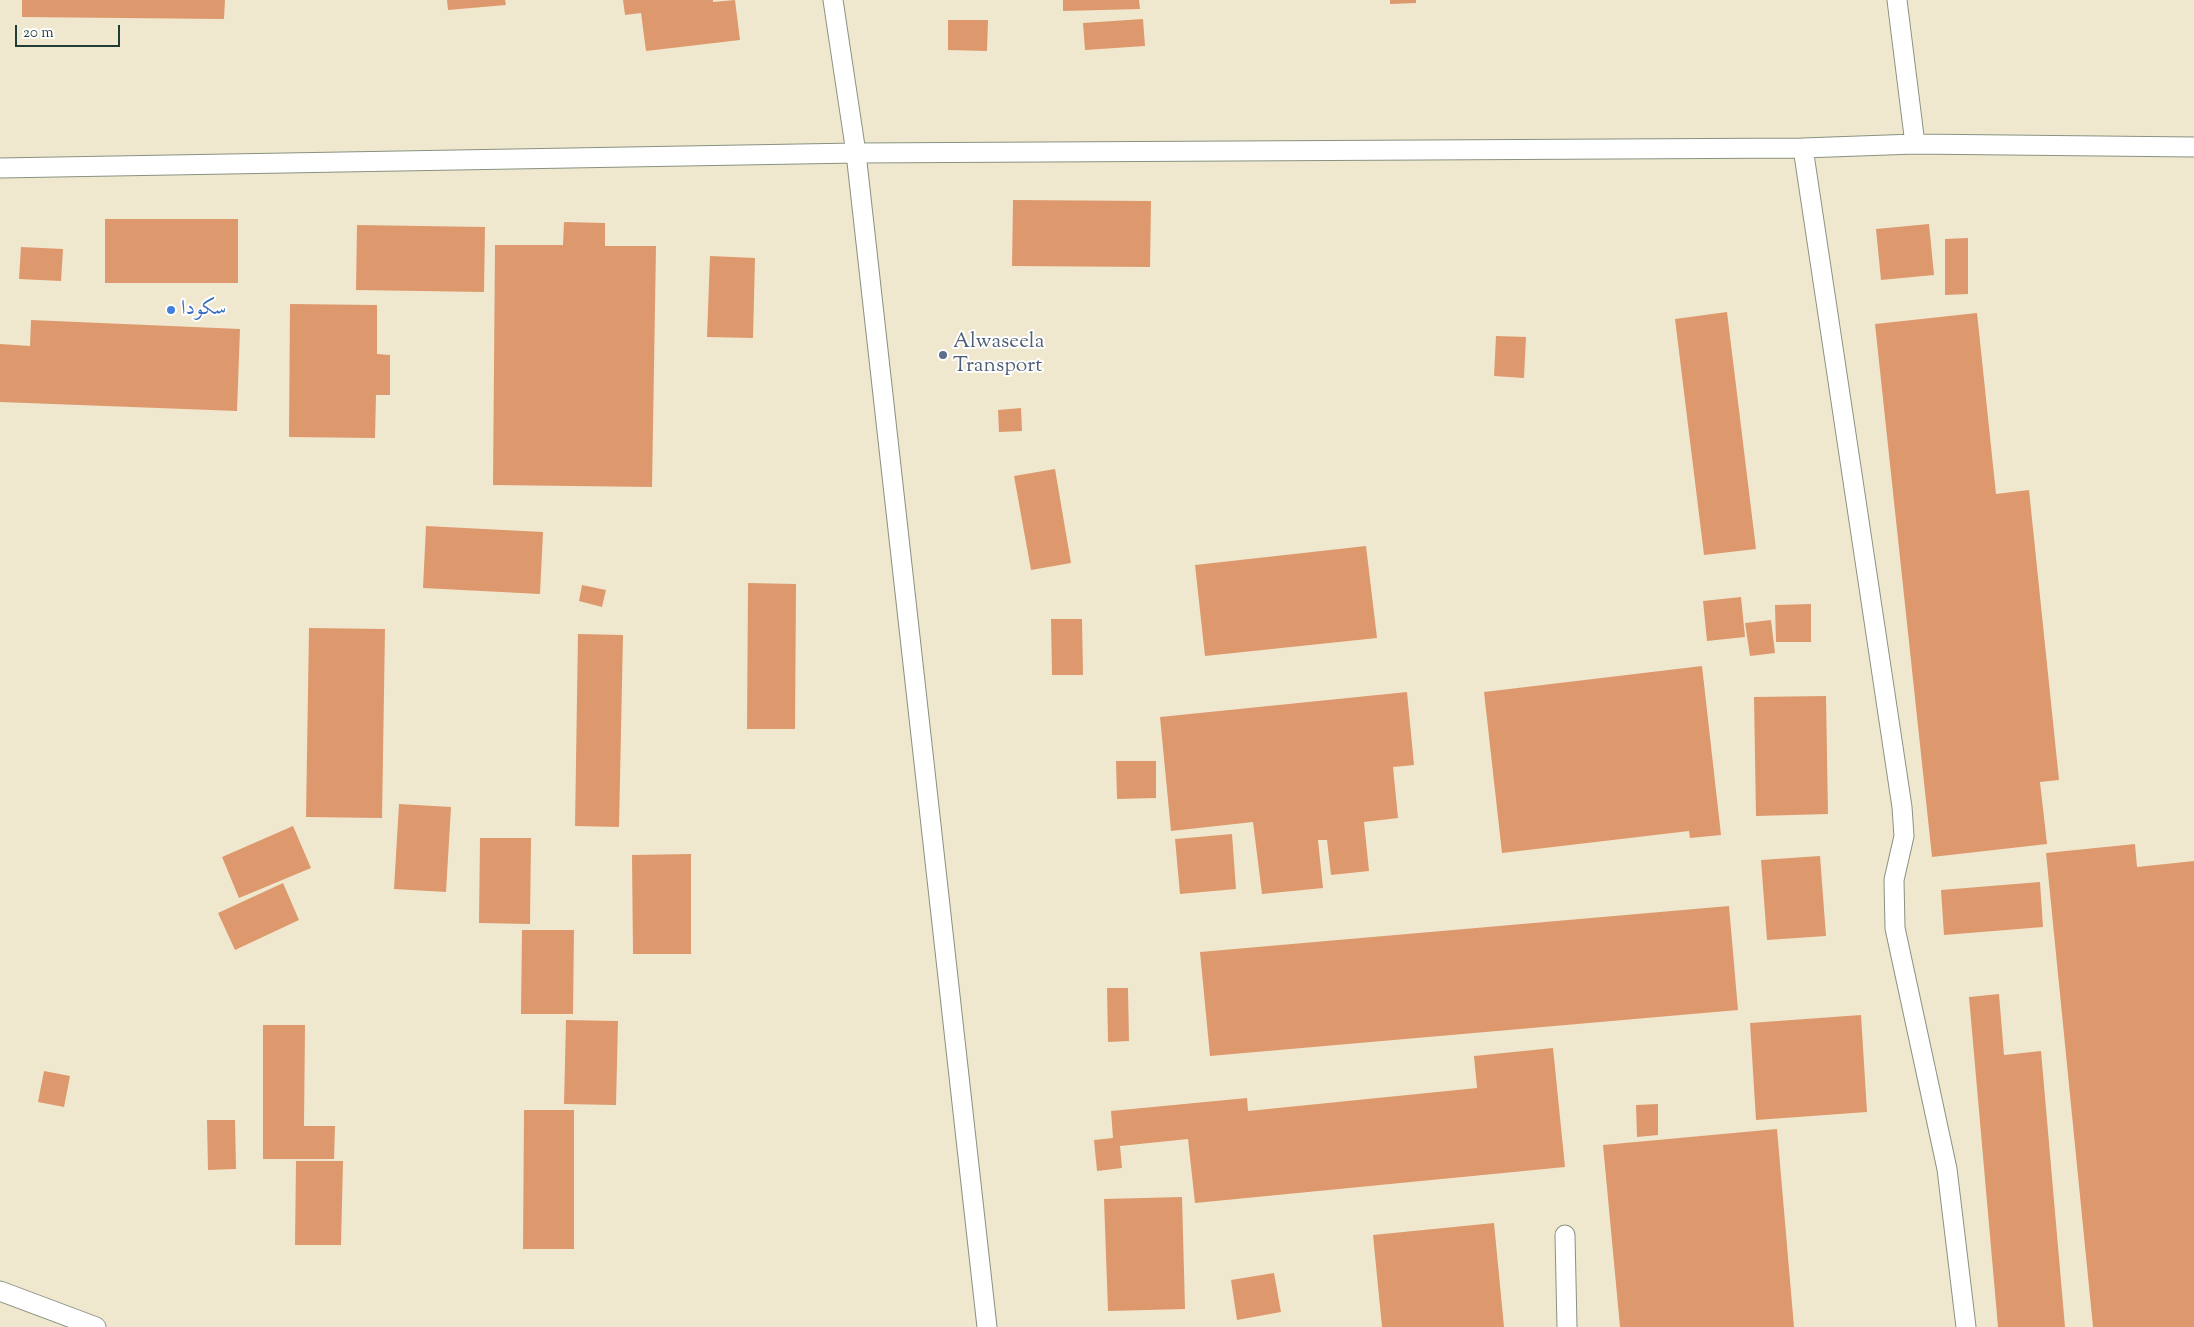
<!DOCTYPE html>
<html>
<head>
<meta charset="utf-8">
<style>
	body { margin:0 }
	#map { position:relative; width:2194px; height:1327px; overflow:hidden; background:#f0e8ce; font-family:"Sorts Mill Goudy",serif }
	canvas { display:block }
	.scale { position:absolute; left:15px; top:25px; width:105px; height:22px; box-sizing:border-box; border:2px solid #1f3d34; border-top:0; padding-left:6px; font-size:15px; line-height:18px; white-space:nowrap; color:#1f3d34; -webkit-text-stroke:4px #fff; paint-order:stroke }
</style>
</head>
<body>
<div id="map">
<canvas width="2194" height="1327"></canvas>
<div class="scale">20 m</div>
</div>
<script>
const ctx = document.querySelector('canvas').getContext('2d');
ctx.lineJoin = 'round';
function fill(path, color) { ctx.fillStyle = color; ctx.fill(path, 'evenodd'); }
function trace(path, color, width, dash) { ctx.strokeStyle = color; ctx.lineWidth = width; ctx.lineCap = dash ? 'butt' : 'round'; ctx.setLineDash(dash || []); ctx.stroke(path); }
function label(font, color, halo, rows, align = 'center') {
  ctx.font = font + ' "Sorts Mill Goudy",Amiri,serif'; ctx.lineWidth = 4; ctx.setLineDash([]); ctx.textBaseline = 'middle'; ctx.strokeStyle = halo; ctx.fillStyle = color; for (const [text, x, y, turn = 0] of rows) {
    ctx.save(); ctx.translate(x, y); ctx.rotate((+turn || 0) * Math.PI / 180); ctx.textAlign = isNaN(turn) ? turn : align; if (halo) ctx.strokeText(text, 0, 0); ctx.fillText(text, 0, 0); ctx.restore();
  }
}
const building = new Path2D(`
	M 22,0 L 225,0 L 224,19 L 22,17 Z
	M 447,0 L 505,0 L 506,5 L 448,10 Z
	M 623,0 L 713,0 L 713,2 L 735,0 L 740,40 L 646,51 L 641,13 L 625,15 Z
	M 1063,0 L 1139,0 L 1140,9 L 1063,11 Z
	M 1390,0 L 1416,0 L 1416,3 L 1390,4 Z
	M 1143,19 L 1145,46 L 1085,50 L 1083,23 Z
	M 948,20 L 988,20 L 987,51 L 948,50 Z
	M 1013,200 L 1151,201 L 1150,267 L 1012,266 Z
	M 105,219 L 238,219 L 238,283 L 105,283 Z
	M 564,222 L 605,223 L 605,246 L 656,246 L 652,487 L 493,485 L 495,245 L 563,245 Z
	M 1929,224 L 1934,275 L 1881,280 L 1876,229 Z
	M 357,225 L 485,227 L 484,292 L 356,290 Z
	M 1968,238 L 1968,294 L 1945,295 L 1945,239 Z
	M 21,247 L 63,249 L 61,281 L 19,279 Z
	M 710,256 L 755,258 L 753,338 L 707,337 Z
	M 290,304 L 377,305 L 377,354 L 390,355 L 390,395 L 376,395 L 375,438 L 289,437 Z
	M 1727,312 L 1756,549 L 1704,555 L 1675,319 Z
	M 1977,313 L 1996,494 L 2029,490 L 2059,780 L 2040,782 L 2047,844 L 1932,857 L 1875,324 Z
	M 31,320 L 240,329 L 237,411 L 0,402 L 0,344 L 30,346 Z
	M 1496,336 L 1526,337 L 1524,378 L 1494,376 Z
	M 1021,408 L 1022,431 L 999,432 L 998,410 Z
	M 1055,469 L 1071,563 L 1031,570 L 1014,476 Z
	M 426,526 L 543,532 L 540,594 L 423,588 Z
	M 1366,546 L 1377,638 L 1205,656 L 1195,565 Z
	M 748,583 L 796,584 L 795,729 L 747,729 Z
	M 582,585 L 606,590 L 602,607 L 579,601 Z
	M 1741,597 L 1745,637 L 1707,641 L 1703,601 Z
	M 1811,604 L 1811,642 L 1776,642 L 1775,605 Z
	M 1051,619 L 1082,619 L 1083,675 L 1052,675 Z
	M 1771,620 L 1775,653 L 1750,656 L 1745,623 Z
	M 309,628 L 385,629 L 382,818 L 306,817 Z
	M 578,634 L 623,635 L 619,827 L 575,826 Z
	M 1702,666 L 1721,835 L 1690,838 L 1689,831 L 1502,853 L 1484,692 Z
	M 1407,692 L 1414,765 L 1393,767 L 1398,818 L 1364,822 L 1369,871 L 1331,875 L 1327,840 L 1318,840 L 1323,888 L 1262,894 L 1253,822 L 1171,831 L 1160,717 Z
	M 1826,696 L 1828,814 L 1756,816 L 1754,697 Z
	M 1116,761 L 1156,761 L 1156,798 L 1117,799 Z
	M 399,804 L 451,807 L 446,892 L 394,889 Z
	M 293,826 L 311,868 L 239,898 L 222,857 Z
	M 1232,834 L 1236,889 L 1180,894 L 1175,839 Z
	M 480,838 L 531,838 L 530,924 L 479,923 Z
	M 2135,844 L 2137,867 L 2194,861 L 2194,1327 L 2093,1327 L 2046,853 Z
	M 691,854 L 691,954 L 633,954 L 632,855 Z
	M 1820,856 L 1826,936 L 1767,940 L 1761,860 Z
	M 2040,882 L 2043,927 L 1944,935 L 1941,890 Z
	M 283,883 L 299,920 L 235,950 L 218,913 Z
	M 1729,906 L 1738,1010 L 1210,1056 L 1200,952 Z
	M 522,930 L 574,930 L 573,1014 L 521,1014 Z
	M 1107,988 L 1128,988 L 1129,1041 L 1108,1042 Z
	M 1999,994 L 2004,1055 L 2041,1051 L 2065,1327 L 1998,1327 L 1969,997 Z
	M 1861,1015 L 1867,1112 L 1756,1120 L 1750,1023 Z
	M 566,1020 L 618,1021 L 616,1105 L 564,1104 Z
	M 263,1025 L 305,1025 L 304,1126 L 335,1126 L 334,1159 L 263,1159 Z
	M 1553,1048 L 1565,1167 L 1195,1203 L 1188,1139 L 1120,1146 L 1122,1168 L 1097,1171 L 1094,1140 L 1113,1138 L 1111,1111 L 1247,1098 L 1248,1111 L 1477,1088 L 1474,1056 Z
	M 44,1071 L 70,1076 L 64,1107 L 38,1102 Z
	M 1658,1104 L 1658,1135 L 1637,1137 L 1636,1105 Z
	M 524,1110 L 574,1110 L 574,1249 L 523,1249 Z
	M 207,1120 L 235,1120 L 236,1169 L 208,1170 Z
	M 1777,1129 L 1794,1327 L 1620,1327 L 1603,1145 Z
	M 296,1161 L 343,1161 L 341,1245 L 295,1245 Z
	M 1182,1197 L 1185,1309 L 1108,1311 L 1104,1199 Z
	M 1494,1223 L 1504,1327 L 1382,1327 L 1373,1235 Z
	M 1274,1273 L 1281,1312 L 1237,1320 L 1231,1280 Z`);
const service = new Path2D(`
	M 833,0 L 856,153 L 987,1327
	M 1897,0 L 1915,144
	M 1803,148 L 1902,807 L 1904,836 L 1894,880 L 1895,928 L 1947,1169 L 1966,1327
	M 0,168 L 856,153 L 1803,148 L 1915,144 L 2194,147
	M 1565,1235 L 1567,1327
	M 0,1291 L 96,1327`);
const markers = [
	[171,310,5,"#3f7fe0"],
	[943,355,5,"#5c6f8a"]
];
const shopNames = [
	["سكودا",181,310]
];
const serviceNames = [
	["Alwaseela",953,343],
	["Transport",953,367]
];
fill(building, '#dd996d');
trace(service, '#889281', 21);
trace(service, '#fff', 19);
for (const [x, y, r, color] of markers) { const dot = new Path2D(); dot.arc(x, y, r, 0, 2 * Math.PI); ctx.fillStyle = color; ctx.fill(dot); trace(dot, '#fff', 2); }
label('21px', '#366cbe', '#fff', shopNames, 'left');
label('21px', '#4e5e75', '#fff', serviceNames, 'left');
</script>
</body>
</html>
